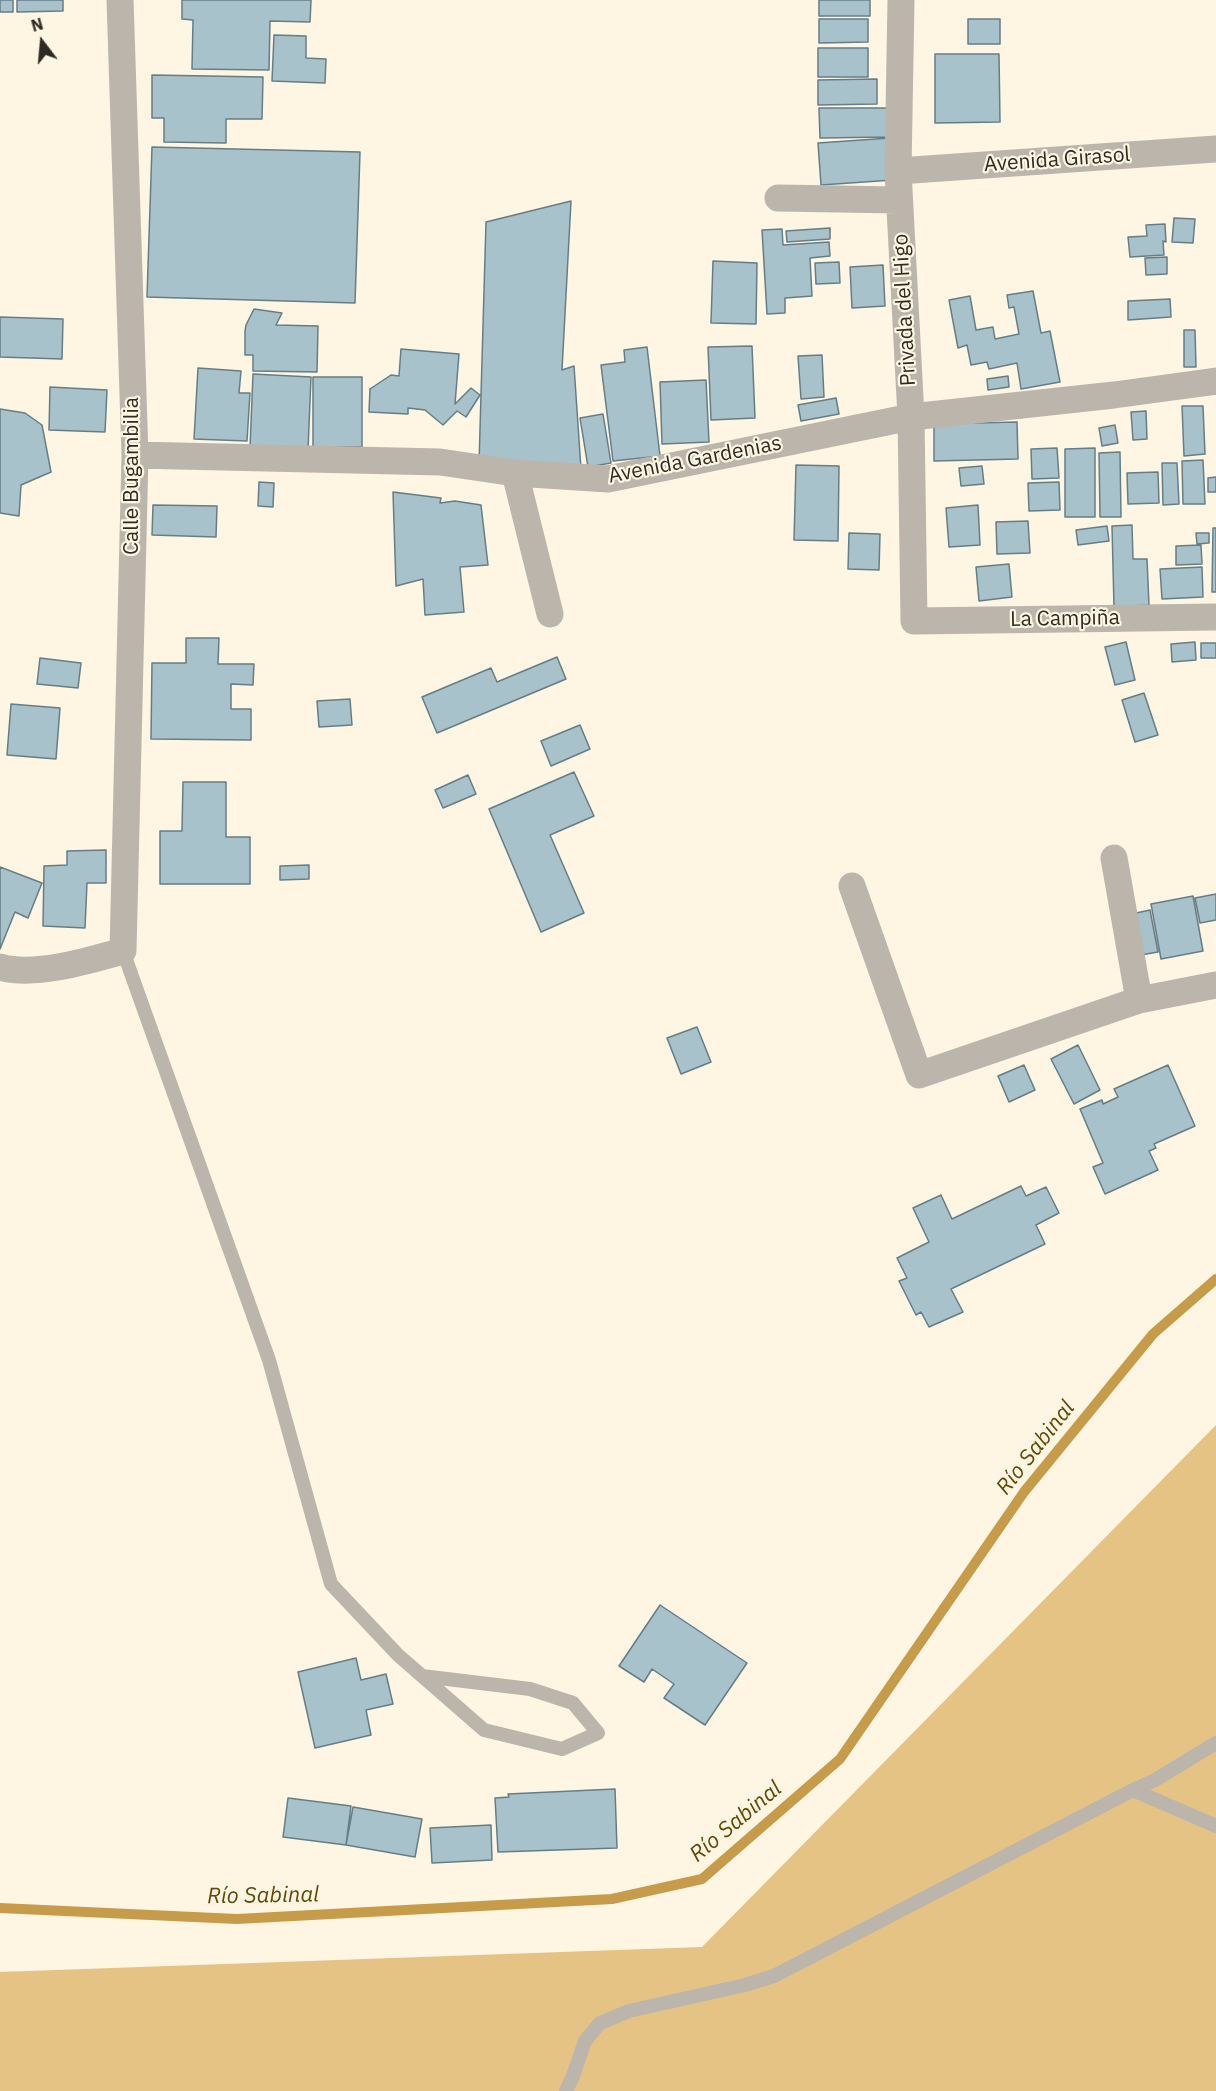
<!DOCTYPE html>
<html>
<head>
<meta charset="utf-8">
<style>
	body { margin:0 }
	#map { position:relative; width:1216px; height:2091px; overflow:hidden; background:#fef5e3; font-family:"IBM Plex Sans",sans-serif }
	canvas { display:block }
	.north { position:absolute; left:12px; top:12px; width:60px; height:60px; -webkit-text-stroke:4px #fef5e3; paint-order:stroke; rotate:344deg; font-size:16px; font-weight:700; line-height:24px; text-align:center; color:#2f2b23 }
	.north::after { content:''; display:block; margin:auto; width:21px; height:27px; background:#2f2b23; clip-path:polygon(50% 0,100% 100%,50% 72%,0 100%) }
</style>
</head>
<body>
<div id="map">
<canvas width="1216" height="2091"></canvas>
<div class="north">N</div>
</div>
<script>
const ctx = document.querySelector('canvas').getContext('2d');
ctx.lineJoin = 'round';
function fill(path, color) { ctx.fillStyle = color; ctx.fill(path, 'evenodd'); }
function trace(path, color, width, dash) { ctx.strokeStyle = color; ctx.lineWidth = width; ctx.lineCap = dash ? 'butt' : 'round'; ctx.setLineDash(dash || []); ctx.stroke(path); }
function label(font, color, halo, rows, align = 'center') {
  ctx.font = font + ' "IBM Plex Sans",sans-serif'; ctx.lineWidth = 4.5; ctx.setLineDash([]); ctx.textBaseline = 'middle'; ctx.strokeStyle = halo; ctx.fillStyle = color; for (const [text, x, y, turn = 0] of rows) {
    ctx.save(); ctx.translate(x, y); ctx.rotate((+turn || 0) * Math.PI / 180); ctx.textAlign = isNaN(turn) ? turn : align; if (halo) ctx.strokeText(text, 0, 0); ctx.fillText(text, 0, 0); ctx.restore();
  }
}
const green = new Path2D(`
	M 1216,1425 L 1216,2091 L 0,2091 L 0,1972 L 702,1947 Z`);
const stream = new Path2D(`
	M 0,1908 L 237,1919 L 612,1899 L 702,1879 L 840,1759 L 1024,1492 L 1153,1334 L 1216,1279`);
const building = new Path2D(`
	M 0,0 L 13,0 L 13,12 L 0,12 Z
	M 17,0 L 63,0 L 63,11 L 17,12 Z
	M 182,0 L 311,0 L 310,22 L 270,21 L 269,70 L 192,69 L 193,20 L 182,19 Z
	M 819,0 L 870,0 L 870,16 L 819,16 Z
	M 819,19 L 868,19 L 868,42 L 819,43 Z
	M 968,19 L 1000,19 L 1000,44 L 968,44 Z
	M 274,35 L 306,36 L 306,58 L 326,59 L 325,83 L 272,81 Z
	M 818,48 L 868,48 L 868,77 L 818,77 Z
	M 935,54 L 999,54 L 1000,122 L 935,123 Z
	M 152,75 L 263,77 L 262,119 L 226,119 L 226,143 L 164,142 L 164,118 L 152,118 Z
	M 877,79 L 877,104 L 818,105 L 818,80 Z
	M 819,108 L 890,108 L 890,137 L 820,138 Z
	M 890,138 L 893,180 L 821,185 L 818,143 Z
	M 152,147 L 360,152 L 355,303 L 147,297 Z
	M 571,201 L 562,370 L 574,366 L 581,469 L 479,464 L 486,222 Z
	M 1174,218 L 1195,219 L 1193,243 L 1172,242 Z
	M 1165,224 L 1166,242 L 1163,241 L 1164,255 L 1130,257 L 1128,237 L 1147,236 L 1146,225 Z
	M 830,228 L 830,239 L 787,242 L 786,231 Z
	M 782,229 L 783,245 L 829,242 L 830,256 L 810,258 L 812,296 L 785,298 L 785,313 L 767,314 L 762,230 Z
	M 1167,257 L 1167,274 L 1146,275 L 1145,258 Z
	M 713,261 L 757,263 L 756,324 L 711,323 Z
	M 839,262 L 840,283 L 816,284 L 815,263 Z
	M 883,265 L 885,306 L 852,308 L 850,267 Z
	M 1033,291 L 1041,333 L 1050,331 L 1060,382 L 1021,389 L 1017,363 L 989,369 L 987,362 L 971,365 L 967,345 L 958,348 L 949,300 L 970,296 L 976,330 L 993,327 L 995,339 L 1019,334 L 1014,307 L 1009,308 L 1007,295 Z
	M 1170,299 L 1171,317 L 1128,320 L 1128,301 Z
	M 254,309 L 282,313 L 276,325 L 318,326 L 317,372 L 253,371 L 253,355 L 245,355 L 245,331 L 246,325 Z
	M 0,317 L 63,319 L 62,359 L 0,357 Z
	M 1184,330 L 1195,330 L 1196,367 L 1184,367 Z
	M 752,346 L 755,418 L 711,420 L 708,347 Z
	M 647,347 L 660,456 L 613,461 L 601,365 L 625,362 L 624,350 Z
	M 401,349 L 459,354 L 455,404 L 471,388 L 480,395 L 466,417 L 457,411 L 443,425 L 425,410 L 408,408 L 408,414 L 369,412 L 370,389 L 391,375 L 399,376 Z
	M 822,355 L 824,397 L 801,399 L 798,356 Z
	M 198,368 L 241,371 L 239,393 L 250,393 L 247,441 L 194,439 Z
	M 253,374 L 311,377 L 308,450 L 250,448 Z
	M 1008,376 L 1009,387 L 988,390 L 987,379 Z
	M 313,377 L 362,377 L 362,447 L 313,447 Z
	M 706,380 L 709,442 L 662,444 L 660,382 Z
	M 50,387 L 107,390 L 105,432 L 49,430 Z
	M 836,398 L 839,414 L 801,421 L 798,405 Z
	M 1182,406 L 1203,406 L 1205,454 L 1184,456 Z
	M 0,409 L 25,413 L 42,425 L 51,472 L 21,485 L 19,516 L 0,513 Z
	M 1146,411 L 1147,439 L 1133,440 L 1131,412 Z
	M 603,414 L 611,463 L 588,467 L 580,418 Z
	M 1017,422 L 1018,459 L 934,461 L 934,424 Z
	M 1115,425 L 1118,443 L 1102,446 L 1099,428 Z
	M 1057,448 L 1059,478 L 1032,479 L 1031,449 Z
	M 1095,448 L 1095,517 L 1065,517 L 1065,449 Z
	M 1120,452 L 1121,517 L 1100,517 L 1099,453 Z
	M 1203,460 L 1205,504 L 1183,504 L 1182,461 Z
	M 1162,463 L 1177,463 L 1179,504 L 1163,505 Z
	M 796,465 L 839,466 L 838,541 L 794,540 Z
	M 982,466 L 984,484 L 961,486 L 959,468 Z
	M 1158,472 L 1159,503 L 1128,504 L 1127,473 Z
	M 1216,477 L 1216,492 L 1208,492 L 1208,478 Z
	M 259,482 L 274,483 L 273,507 L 258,506 Z
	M 1059,482 L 1060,510 L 1029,511 L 1028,483 Z
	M 393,492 L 441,498 L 440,503 L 455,501 L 481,505 L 488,565 L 460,567 L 464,612 L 425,615 L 423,579 L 396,586 Z
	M 153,505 L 217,506 L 216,537 L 152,535 Z
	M 978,505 L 980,545 L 949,547 L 946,508 Z
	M 1028,521 L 1030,553 L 997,554 L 996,522 Z
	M 1132,525 L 1133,559 L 1147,559 L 1149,605 L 1114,607 L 1112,526 Z
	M 1107,526 L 1109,541 L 1078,545 L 1076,530 Z
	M 1213,528 L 1216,528 L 1216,592 L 1212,592 Z
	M 849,533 L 880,534 L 879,570 L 848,569 Z
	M 1196,533 L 1209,533 L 1209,543 L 1197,544 Z
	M 1201,545 L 1202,564 L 1176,565 L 1176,546 Z
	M 1009,564 L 1012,597 L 979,601 L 976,567 Z
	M 1202,567 L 1203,597 L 1162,599 L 1160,569 Z
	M 186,638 L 219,638 L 218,664 L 254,664 L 253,685 L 231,684 L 231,709 L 251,709 L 251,740 L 151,739 L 152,663 L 186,663 Z
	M 1126,642 L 1135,680 L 1115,685 L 1105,647 Z
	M 1195,642 L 1196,660 L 1172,662 L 1171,644 Z
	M 1201,643 L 1216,643 L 1216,658 L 1201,658 Z
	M 557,657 L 566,679 L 437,733 L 422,697 L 491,668 L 497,682 Z
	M 40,658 L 81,663 L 78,688 L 37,684 Z
	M 1144,693 L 1158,735 L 1135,742 L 1122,700 Z
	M 350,699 L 352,725 L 319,727 L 317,701 Z
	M 11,704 L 60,708 L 56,759 L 7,755 Z
	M 580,725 L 590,749 L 551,766 L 541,741 Z
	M 574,772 L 594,816 L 550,835 L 584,913 L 541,932 L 489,809 Z
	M 468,775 L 476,794 L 443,808 L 435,790 Z
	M 183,782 L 226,782 L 226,837 L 250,837 L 250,884 L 160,884 L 160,831 L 182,831 Z
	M 106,850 L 106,883 L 87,883 L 85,928 L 43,926 L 44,866 L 67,865 L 67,851 Z
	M 309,865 L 309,879 L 280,880 L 280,866 Z
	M 0,867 L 42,883 L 28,918 L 15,912 L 0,949 Z
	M 1216,894 L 1216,920 L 1200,923 L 1195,898 Z
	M 1193,896 L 1203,951 L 1161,959 L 1151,904 Z
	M 1150,910 L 1158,952 L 1135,956 L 1127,915 Z
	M 697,1027 L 711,1062 L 681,1074 L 667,1038 Z
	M 1078,1045 L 1100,1090 L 1074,1104 L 1051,1059 Z
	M 1024,1065 L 1035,1090 L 1009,1102 L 998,1076 Z
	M 1168,1065 L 1195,1126 L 1154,1144 L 1156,1148 L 1149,1151 L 1158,1170 L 1105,1194 L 1093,1167 L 1103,1163 L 1080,1109 L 1102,1100 L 1103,1104 L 1118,1097 L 1114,1089 Z
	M 1021,1186 L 1026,1196 L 1046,1187 L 1059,1213 L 1036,1225 L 1045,1244 L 951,1289 L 963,1312 L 929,1327 L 921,1312 L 916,1315 L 899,1281 L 907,1278 L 897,1258 L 929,1242 L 913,1208 L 941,1195 L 952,1219 Z
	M 660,1605 L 747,1663 L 705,1725 L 664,1698 L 674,1684 L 652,1669 L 644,1682 L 619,1666 Z
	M 356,1658 L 361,1680 L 386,1674 L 393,1704 L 366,1710 L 371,1735 L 315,1748 L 298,1672 Z
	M 615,1789 L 617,1848 L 498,1852 L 495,1798 L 509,1797 L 508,1794 Z
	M 288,1798 L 351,1806 L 346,1845 L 283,1837 Z
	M 353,1807 L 422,1819 L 415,1857 L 346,1845 Z
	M 491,1825 L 492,1860 L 432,1863 L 430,1828 Z`);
const service = new Path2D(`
	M 123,951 L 269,1360 L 331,1584 L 398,1655 L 484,1730 L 562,1749 L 598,1733 L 573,1703 L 530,1689 L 422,1676
	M 1133,1790 L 1216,1826
	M 566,2091 L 573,2076 L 585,2041 L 600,2023 L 629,2011 L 745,1985 L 774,1976 L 1133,1790 L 1155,1780 L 1216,1743`);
const minor = new Path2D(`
	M 901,0 L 898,171 L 911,417 L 914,621 L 1216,617
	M 898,171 L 1216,149
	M 778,198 L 899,200
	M 135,455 L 440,462 L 515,473 L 608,479 L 911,417 L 1114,395 L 1216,381
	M 515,473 L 550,614
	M 1114,858 L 1139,1000
	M 852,886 L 919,1075 L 1139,1000 L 1216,985
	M 0,967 C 34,977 88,961 123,951 L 135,455 L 120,0`);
const streetNames = [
	["Avenida Girasol",1057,160,-4],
	["Privada del Higo",905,310,-93],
	["Avenida Gardenias",695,460,-11],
	["Calle Bugambilia",132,476,-90],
	["La Campiña",1065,619,-1]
];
const waterNames = [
	["Río Sabinal",1036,1448,-52],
	["Río Sabinal",736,1822,-40],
	["Río Sabinal",263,1896,-1]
];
fill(green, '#e5c384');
trace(stream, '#c69c4b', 10);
fill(building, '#a7c2ca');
trace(building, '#657e86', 1.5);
trace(service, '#bbb5ac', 14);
trace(minor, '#bbb5ac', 27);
label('21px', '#2f2b23', '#fef5e3', streetNames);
label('italic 22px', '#634702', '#fef5e3', waterNames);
</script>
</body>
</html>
